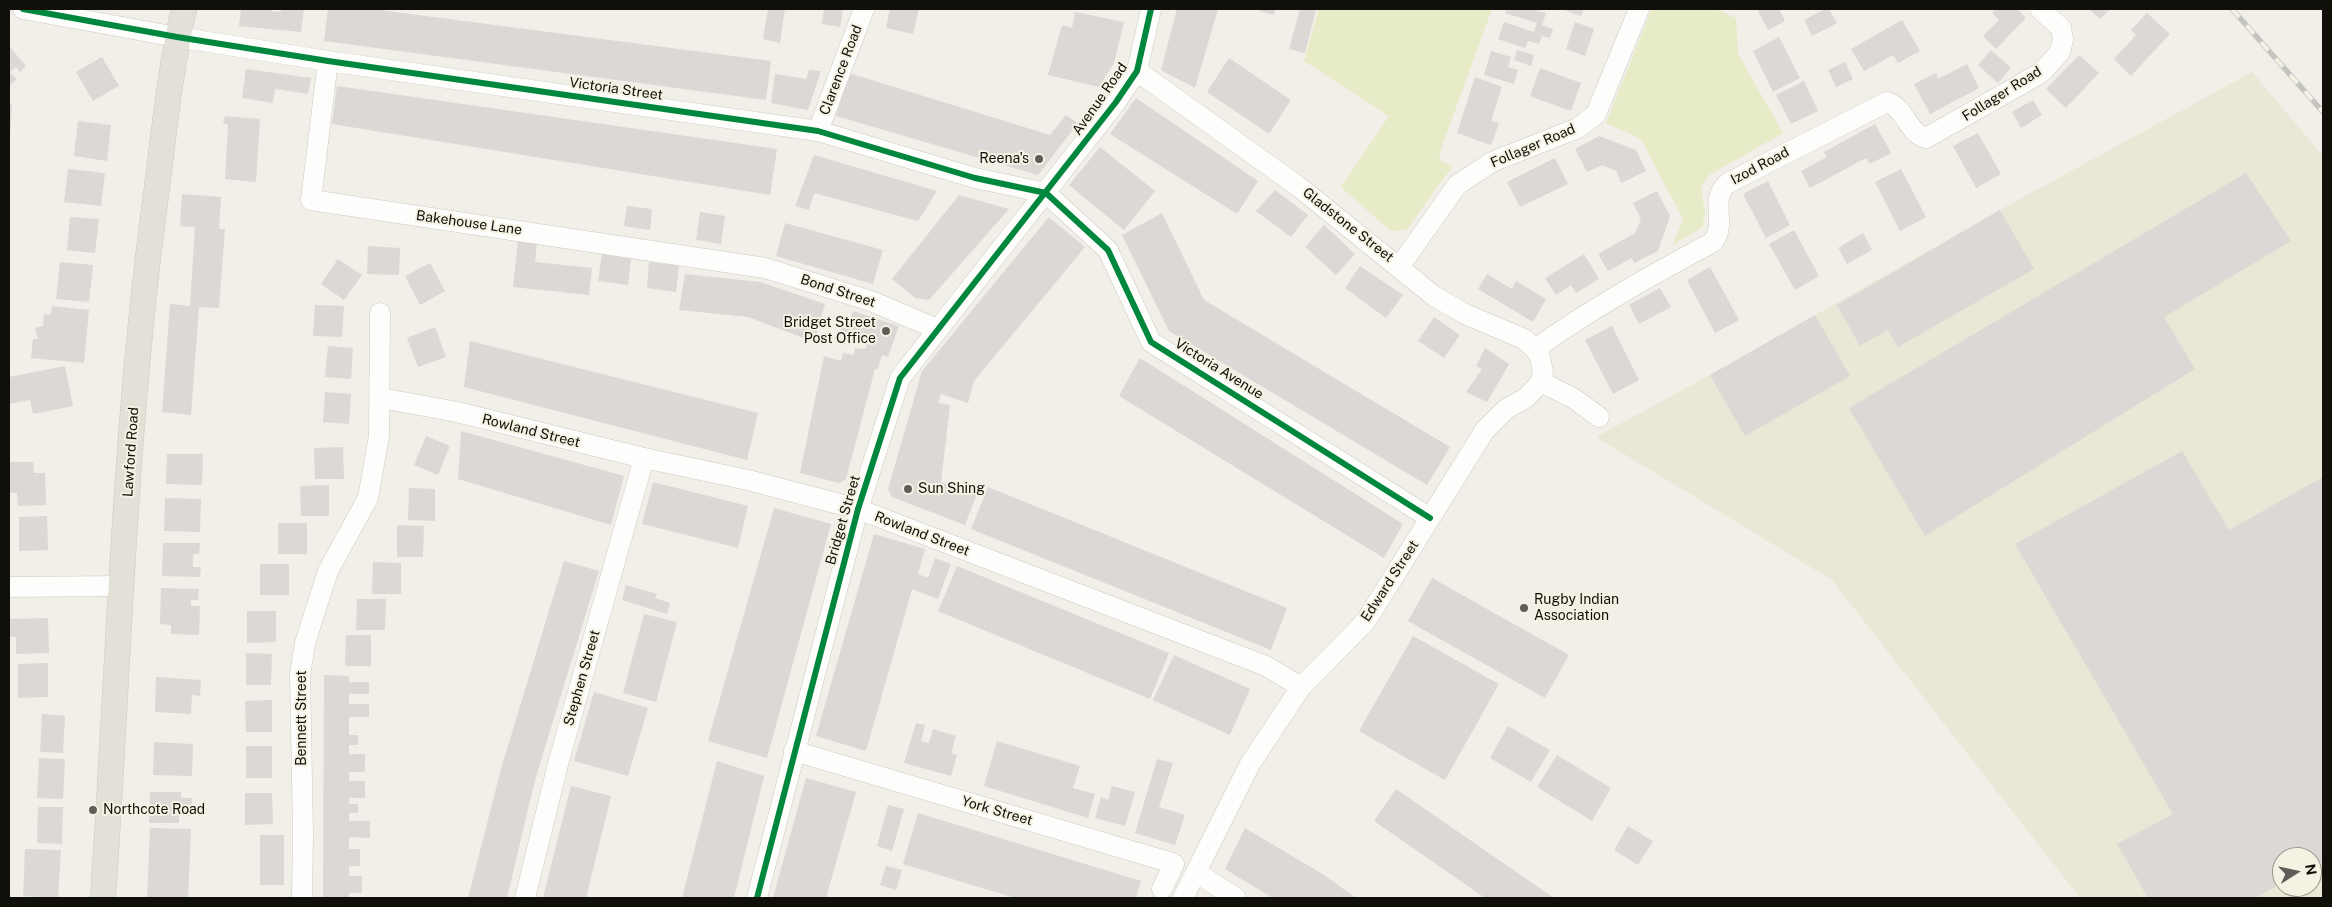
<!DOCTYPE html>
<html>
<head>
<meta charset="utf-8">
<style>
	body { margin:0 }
	#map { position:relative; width:2332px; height:907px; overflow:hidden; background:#f1efe7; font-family:"Public Sans",sans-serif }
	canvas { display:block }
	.frame { position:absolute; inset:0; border:10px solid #100f0a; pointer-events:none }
	.north { position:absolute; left:2272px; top:847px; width:50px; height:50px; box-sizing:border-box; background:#f5f2e3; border:1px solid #99978c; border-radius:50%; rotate:80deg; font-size:14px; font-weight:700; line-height:20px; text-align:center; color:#100f0a }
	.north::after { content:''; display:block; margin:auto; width:18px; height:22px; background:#5f5d57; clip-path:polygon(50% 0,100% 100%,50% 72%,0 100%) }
</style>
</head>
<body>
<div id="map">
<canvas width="2332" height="907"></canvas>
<div class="frame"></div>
<div class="north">N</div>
</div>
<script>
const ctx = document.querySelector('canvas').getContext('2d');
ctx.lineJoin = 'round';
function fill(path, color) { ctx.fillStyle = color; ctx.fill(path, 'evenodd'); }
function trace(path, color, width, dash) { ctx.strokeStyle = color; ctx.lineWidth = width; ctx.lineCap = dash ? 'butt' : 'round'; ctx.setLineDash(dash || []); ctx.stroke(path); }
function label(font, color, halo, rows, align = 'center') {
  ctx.font = font + ' "Public Sans",sans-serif'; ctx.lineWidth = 4; ctx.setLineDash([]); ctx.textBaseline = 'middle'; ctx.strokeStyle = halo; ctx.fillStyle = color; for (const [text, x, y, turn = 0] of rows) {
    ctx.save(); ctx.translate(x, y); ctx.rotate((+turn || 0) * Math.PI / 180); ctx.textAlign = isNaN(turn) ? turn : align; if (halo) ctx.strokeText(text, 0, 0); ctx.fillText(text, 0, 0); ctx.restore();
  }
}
const built = new Path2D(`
	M 2252,72 L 2323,156 L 2323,898 L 2080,898 L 1832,580 L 1596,437 L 1710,375 L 2000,210 ZM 2282,857 L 2312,857 L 2312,887 L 2282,887 Z`);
const green = new Path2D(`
	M 1319,9 L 1492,9 L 1441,149 L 1439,160 L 1452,167 L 1406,230 L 1391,231 L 1341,187 L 1389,116 L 1304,61 Z
	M 1652,9 L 1716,9 L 1736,18 L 1738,54 L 1783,133 L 1709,175 L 1701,187 L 1705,214 L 1702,227 L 1673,245 L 1683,219 L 1641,139 L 1606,123 Z`);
const building = new Path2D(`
	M 241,9 L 272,9 L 271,11 L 281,12 L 281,9 L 304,9 L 301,32 L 239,26 Z
	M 328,9 L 372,9 L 771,61 L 766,100 L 324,41 Z
	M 768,9 L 785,9 L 780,43 L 763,39 Z
	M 824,9 L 843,9 L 840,27 L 822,24 Z
	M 890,9 L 919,9 L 913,34 L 886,28 Z
	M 1177,9 L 1218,9 L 1195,88 L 1161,70 Z
	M 1259,9 L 1276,9 L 1274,15 L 1259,11 Z
	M 1300,9 L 1316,9 L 1305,53 L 1289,49 Z
	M 1507,9 L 1538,9 L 1537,11 L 1546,13 L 1542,25 L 1553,29 L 1550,38 L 1542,36 L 1539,44 L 1528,41 L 1525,48 L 1498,39 L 1504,22 L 1534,32 L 1537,23 L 1505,13 Z
	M 1562,9 L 1584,9 L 1581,16 Z
	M 1757,9 L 1779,9 L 1785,21 L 1768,30 Z
	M 1825,9 L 1829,9 L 1837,23 L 1812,36 L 1804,20 Z
	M 1996,9 L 2017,9 L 2026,18 L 1996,49 L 1983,36 L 1999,20 L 1992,13 Z
	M 2089,9 L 2110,9 L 2100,19 Z
	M 1075,12 L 1124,22 L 1114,63 L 1099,87 L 1048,75 L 1062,25 L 1072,28 Z
	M 2147,13 L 2170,34 L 2131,76 L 2114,59 L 2136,35 L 2131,30 Z
	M 1902,20 L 1920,51 L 1898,63 L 1893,55 L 1864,71 L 1851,49 Z
	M 1575,22 L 1594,29 L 1585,56 L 1566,49 Z
	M 1779,37 L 1800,78 L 1773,92 L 1753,51 Z
	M 9,46 L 26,66 L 20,72 L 16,67 L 10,72 L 17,79 L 9,86 Z
	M 1517,50 L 1534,55 L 1531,66 L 1514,60 Z
	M 1991,50 L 2011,68 L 1998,83 L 1978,65 Z
	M 1491,51 L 1511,57 L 1508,67 L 1518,70 L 1514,84 L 1484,75 Z
	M 2079,55 L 2099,73 L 2066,108 L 2046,89 Z
	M 102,57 L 119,86 L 93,101 L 76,72 Z
	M 1229,58 L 1291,100 L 1269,134 L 1207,92 Z
	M 1845,62 L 1853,79 L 1836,87 L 1828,70 Z
	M 1967,64 L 1979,88 L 1930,114 L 1914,84 L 1936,73 L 1938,79 Z
	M 1540,68 L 1581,83 L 1571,111 L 1530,96 Z
	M 246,69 L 311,78 L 308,94 L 275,89 L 273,103 L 242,98 Z
	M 809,70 L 821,71 L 808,110 L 771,103 L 775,74 L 806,79 Z
	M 849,73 L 1050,135 L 1066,115 L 1078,123 L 1038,175 L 836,116 Z
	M 1475,77 L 1502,87 L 1491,121 L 1499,123 L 1491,145 L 1457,133 Z
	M 1804,81 L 1818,111 L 1791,124 L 1776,95 Z
	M 337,86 L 777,149 L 770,195 L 332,124 Z
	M 1136,98 L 1258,181 L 1237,214 L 1110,134 Z
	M 2033,100 L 2042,115 L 2021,128 L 2012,112 Z
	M 9,104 L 12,105 L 10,136 L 9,136 Z
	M 225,116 L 260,119 L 256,182 L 225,179 L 228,125 L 223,123 Z
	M 78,121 L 111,125 L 107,161 L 74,156 Z
	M 1875,124 L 1891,153 L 1870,164 L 1866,158 L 1810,188 L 1801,171 L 1827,157 L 1824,152 Z
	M 1978,133 L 2001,174 L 1976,188 L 1953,146 Z
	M 1599,136 L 1636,150 L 1646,171 L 1621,183 L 1616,171 L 1602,165 L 1587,172 L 1575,149 Z
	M 1100,147 L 1155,191 L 1124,230 L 1069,185 Z
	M 814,155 L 937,191 L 918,221 L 814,193 L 809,210 L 795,206 Z
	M 1555,158 L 1568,184 L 1520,207 L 1507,182 Z
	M 68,169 L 105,173 L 101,206 L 64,202 Z
	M 1901,169 L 1926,217 L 1900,231 L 1875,182 Z
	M 2246,173 L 2291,241 L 2164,317 L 2195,369 L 1925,536 L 1849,408 Z
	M 1768,181 L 1790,225 L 1766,238 L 1743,194 Z
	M 1275,190 L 1308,215 L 1291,237 L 1256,211 Z
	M 1657,191 L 1670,216 L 1658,251 L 1634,263 L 1632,258 L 1608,271 L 1598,254 L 1635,233 L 1641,219 L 1633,203 Z
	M 182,194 L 221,197 L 219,229 L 225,229 L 219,308 L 199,307 L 191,415 L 162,412 L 170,304 L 190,306 L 195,227 L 180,226 Z
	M 959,195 L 1009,209 L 929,300 L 915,298 L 892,279 Z
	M 627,206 L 652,209 L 650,230 L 624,226 Z
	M 2000,210 L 2034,269 L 1898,347 L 1888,330 L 1860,346 L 1837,305 Z
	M 700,212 L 725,216 L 721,244 L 696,240 Z
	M 1162,213 L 1204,300 L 1450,447 L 1427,485 L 1169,331 L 1122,235 Z
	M 70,217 L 99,219 L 95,253 L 67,250 Z
	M 1049,217 L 1085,247 L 974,381 L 968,403 L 941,394 L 938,403 L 950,405 L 941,482 L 977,494 L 965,525 L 892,497 L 888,489 L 922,371 Z
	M 785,223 L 883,250 L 873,284 L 776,256 Z
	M 1324,225 L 1355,254 L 1336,275 L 1305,247 Z
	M 1794,230 L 1819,276 L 1795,290 L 1769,244 Z
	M 1863,233 L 1872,250 L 1847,264 L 1838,248 Z
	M 518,240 L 537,242 L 535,262 L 592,268 L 589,295 L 513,287 Z
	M 368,246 L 400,248 L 399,275 L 367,274 Z
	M 602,254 L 631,259 L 628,285 L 598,281 Z
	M 1584,254 L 1599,279 L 1576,293 L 1571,285 L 1556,295 L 1545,278 Z
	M 338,259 L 362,275 L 344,300 L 321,284 Z
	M 60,262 L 93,265 L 89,302 L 56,299 Z
	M 649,262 L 679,266 L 676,292 L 647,288 Z
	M 430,263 L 445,291 L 420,305 L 405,276 Z
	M 1360,266 L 1403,295 L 1386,318 L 1345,288 Z
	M 1710,267 L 1739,320 L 1715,333 L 1687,280 Z
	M 685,274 L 760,282 L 825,304 L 814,342 L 748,317 L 679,310 Z
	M 1487,274 L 1512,289 L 1516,281 L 1546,299 L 1533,322 L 1478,289 Z
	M 1660,288 L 1671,307 L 1639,324 L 1629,305 Z
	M 315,305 L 344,306 L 342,337 L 313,336 Z
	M 52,306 L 89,310 L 84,363 L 31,358 L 33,339 L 38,339 L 35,328 L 43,326 L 44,314 L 51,315 Z
	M 853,311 L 899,326 L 888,357 L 882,355 L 878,369 L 875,369 L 846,479 L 839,483 L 800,473 L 824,356 L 841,361 L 843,353 L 854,355 L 855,348 L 865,349 L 867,344 L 839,334 L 842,324 L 848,327 Z
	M 1815,315 L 1850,376 L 1745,436 L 1710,375 Z
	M 1434,317 L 1460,335 L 1444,358 L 1418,341 Z
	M 1612,326 L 1639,380 L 1613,394 L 1585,340 Z
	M 435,327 L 446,357 L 418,367 L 407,338 Z
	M 470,341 L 758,413 L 747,460 L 464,387 Z
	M 328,346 L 353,348 L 351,379 L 325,377 Z
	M 1485,348 L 1509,364 L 1487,402 L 1466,392 L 1482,369 L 1476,366 Z
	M 1140,358 L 1403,524 L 1384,558 L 1119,396 Z
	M 65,366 L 73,406 L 33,414 L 30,400 L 9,404 L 9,377 Z
	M 325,392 L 351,394 L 349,424 L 323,422 Z
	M 461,431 L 624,476 L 611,525 L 458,479 Z
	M 426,436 L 450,446 L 438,475 L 414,465 Z
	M 343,447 L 344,479 L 315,479 L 314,448 Z
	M 2182,451 L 2229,530 L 2323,477 L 2323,866 L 2320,861 L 2312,865 L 2312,857 L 2282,857 L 2282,883 L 2255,898 L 2148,898 L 2117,844 L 2173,814 L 2015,544 Z
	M 167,454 L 203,454 L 202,485 L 166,484 Z
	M 9,462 L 33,462 L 34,473 L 45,473 L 46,505 L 18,506 L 17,493 L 10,493 Z
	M 653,482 L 748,506 L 738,548 L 642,524 Z
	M 329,485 L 329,516 L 301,516 L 300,486 Z
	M 988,487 L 1287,608 L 1271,650 L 971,529 Z
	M 409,488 L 435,489 L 435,521 L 408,520 Z
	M 165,498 L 201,499 L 200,532 L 164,531 Z
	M 774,508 L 831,524 L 767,758 L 708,741 Z
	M 47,516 L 48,550 L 19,551 L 19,517 Z
	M 278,523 L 307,523 L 307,554 L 278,554 Z
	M 397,525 L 424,526 L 423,557 L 397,557 Z
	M 874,534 L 925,549 L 918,574 L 928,578 L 935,558 L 951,564 L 938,599 L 912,589 L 866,751 L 816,736 Z
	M 163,543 L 200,543 L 199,554 L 193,554 L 193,567 L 201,567 L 200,577 L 162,576 Z
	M 564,561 L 599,571 L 535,780 L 507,898 L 468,898 L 501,769 Z
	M 373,562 L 401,563 L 401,594 L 372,594 Z
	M 260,564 L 289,564 L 289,595 L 260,595 Z
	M 957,566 L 1169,653 L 1150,699 L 938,611 Z
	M 1432,578 L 1569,655 L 1545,698 L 1408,621 Z
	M 626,585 L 657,594 L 655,598 L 670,603 L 667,614 L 622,600 Z
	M 161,588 L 199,589 L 198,600 L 191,600 L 191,606 L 200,606 L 199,635 L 171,634 L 171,625 L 160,624 Z
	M 357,599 L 386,599 L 385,630 L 356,630 Z
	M 247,611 L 276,611 L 276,642 L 247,643 Z
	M 644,614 L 677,622 L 656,702 L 623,693 Z
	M 48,618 L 49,653 L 16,654 L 16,637 L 9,637 L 9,619 Z
	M 346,635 L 371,635 L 371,666 L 345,666 Z
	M 1413,636 L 1499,684 L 1445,780 L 1359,731 Z
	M 246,653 L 272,654 L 271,685 L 246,685 Z
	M 1174,655 L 1250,689 L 1230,735 L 1153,700 Z
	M 48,663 L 48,697 L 18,698 L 18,664 Z
	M 324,675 L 349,676 L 349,682 L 369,682 L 369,694 L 349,694 L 349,704 L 369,704 L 369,717 L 349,717 L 349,735 L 358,735 L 358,745 L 349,745 L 349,754 L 365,754 L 365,772 L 349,772 L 349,781 L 365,781 L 365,798 L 349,798 L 349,804 L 358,804 L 358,813 L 349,813 L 349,821 L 370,821 L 370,838 L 349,837 L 349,849 L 360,849 L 360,866 L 349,866 L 349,876 L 362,876 L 362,893 L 349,893 L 349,898 L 323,898 Z
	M 156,677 L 201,680 L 200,696 L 192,695 L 191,714 L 155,712 Z
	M 594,692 L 648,708 L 628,776 L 574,761 Z
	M 272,700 L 272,732 L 246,732 L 245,701 Z
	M 42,714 L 65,716 L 63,753 L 40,752 Z
	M 916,723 L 925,725 L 921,741 L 929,743 L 933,729 L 956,736 L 951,753 L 957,755 L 951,776 L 904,763 Z
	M 1508,726 L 1550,750 L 1531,782 L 1490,758 Z
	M 997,741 L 1080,766 L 1073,788 L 1095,794 L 1088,818 L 984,786 Z
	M 154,742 L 193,744 L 192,776 L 153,775 Z
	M 246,746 L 272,746 L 272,778 L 246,778 Z
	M 1557,755 L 1611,788 L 1592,821 L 1537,787 Z
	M 39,758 L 65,759 L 63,799 L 37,798 Z
	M 1157,759 L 1173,763 L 1159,807 L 1185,815 L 1175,845 L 1135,833 Z
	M 717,761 L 764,776 L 734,898 L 682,898 Z
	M 806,778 L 856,792 L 826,898 L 773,898 Z
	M 571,786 L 611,796 L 586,898 L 543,898 Z
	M 1112,786 L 1135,792 L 1125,826 L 1095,818 L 1101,797 L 1108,800 Z
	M 1396,789 L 1554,898 L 1485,898 L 1374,821 Z
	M 150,792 L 181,792 L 181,798 L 192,798 L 192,816 L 179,815 L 179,823 L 149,823 Z
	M 245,793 L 272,793 L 273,824 L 245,825 Z
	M 888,805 L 904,809 L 892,851 L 877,846 Z
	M 38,807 L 63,807 L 62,844 L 37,843 Z
	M 918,813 L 1141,881 L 1136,898 L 1015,898 L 903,864 Z
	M 1628,826 L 1653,841 L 1638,865 L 1614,850 Z
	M 150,828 L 191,829 L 188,898 L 147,898 Z
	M 1245,828 L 1324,875 L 1356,898 L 1273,898 L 1225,869 Z
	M 260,835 L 284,835 L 284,885 L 260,885 Z
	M 25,849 L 61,850 L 58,898 L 23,896 Z
	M 886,866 L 902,870 L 896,890 L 880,885 Z`);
const minor = new Path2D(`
	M 23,9 L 177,37 L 328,61 L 818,131 L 975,178 L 1046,193
	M 328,61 L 311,200 L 765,268 L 871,301 L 937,329
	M 1137,71 L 1299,187 L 1434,296 L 1465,314 L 1524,339 L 1535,349 L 1540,357 L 1543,373 L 1541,382
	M 818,131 L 864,9
	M 1046,193 L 1108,250 L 1151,342 L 1430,518
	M 1400,266 L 1457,185 L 1492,162 L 1578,128 L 1596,114 L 1639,9
	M 1535,349 C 1592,308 1652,275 1713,242 C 1728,223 1708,200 1728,183 L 1887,102 C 1906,108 1907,133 1926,138 L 2041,73 L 2060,52 L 2063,40 L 2061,28 L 2040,9
	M 381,398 L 457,412 L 644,458 L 748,480 L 858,509 L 1266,666 L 1301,687
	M 9,587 L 121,586
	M 794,751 L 1169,862 L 1174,864 L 1162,889
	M 1197,873 L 1236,898
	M 302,898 L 303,834 L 300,675 L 305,643 L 328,571 L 368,498 L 379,436 L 380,313
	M 525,898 L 558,764 L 644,458
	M 757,898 L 858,509 L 900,378 L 1116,102 L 1137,71 L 1151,9
	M 1183,898 L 1250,764 L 1301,687 L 1366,621 L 1485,430 L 1506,409 L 1526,398 L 1541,382 L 1573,398 L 1599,417`);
const major = new Path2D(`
	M 103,898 C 119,664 124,428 156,195 C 164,133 170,70 184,9`);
const rail = new Path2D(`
	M 2232,9 L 2323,112`);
const cycleway = new Path2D(`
	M 23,9 L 177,37 L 328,61 L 818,131 L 975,178 L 1046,193
	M 1046,193 L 1108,250 L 1151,342 L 1430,518
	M 757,898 L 858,509 L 900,378 L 1116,102 L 1137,71 L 1151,9`);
const markers = [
	[1039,159,5,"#5f5d57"],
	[886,331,5,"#5f5d57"],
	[908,489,5,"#5f5d57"],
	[1524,608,5,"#5f5d57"],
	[93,810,5,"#5f5d57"]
];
const streetNames = [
	["Clarence Road",841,70,-69],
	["Victoria Street",616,89,8],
	["Follager Road",2002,94,-32],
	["Avenue Road",1100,99,-55],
	["Follager Road",1533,146,-23],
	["Izod Road",1760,166,-28],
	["Bakehouse Lane",469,223,8],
	["Gladstone Street",1348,225,38],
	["Bond Street",838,291,18],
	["Victoria Avenue",1219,369,32],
	["Rowland Street",531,431,14],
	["Lawford Road",131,452,-86],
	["Bridget Street",843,520,-74],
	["Rowland Street",922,534,21],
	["Edward Street",1390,581,-57],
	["Stephen Street",582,678,-74],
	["Bennett Street",302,718,-90],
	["York Street",997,811,16]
];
const poiNames = [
	["Reena's",1029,159,"right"],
	["Bridget Street",876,323,"right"],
	["Post Office",876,339,"right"],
	["Sun Shing",918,489],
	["Rugby Indian",1534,600],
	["Association",1534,616],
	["Northcote Road",103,810]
];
fill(built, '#eae7d7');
fill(green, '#e7ebc7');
fill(building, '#dbd8d6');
trace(minor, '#cccac4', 21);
trace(major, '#cac9c5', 26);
trace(minor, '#fdfdfb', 20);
trace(major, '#e3e0d8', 25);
trace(rail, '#c4c4c1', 5.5);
trace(rail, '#f5f2e3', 4, [11]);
trace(cycleway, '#00873e', 6);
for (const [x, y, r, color] of markers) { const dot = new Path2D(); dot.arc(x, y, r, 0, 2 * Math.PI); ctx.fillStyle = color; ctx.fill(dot); trace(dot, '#f5f2e3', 2); }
label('14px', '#100f0a', '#f5f2e3', streetNames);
label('14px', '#100f0a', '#f5f2e3', poiNames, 'left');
</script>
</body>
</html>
